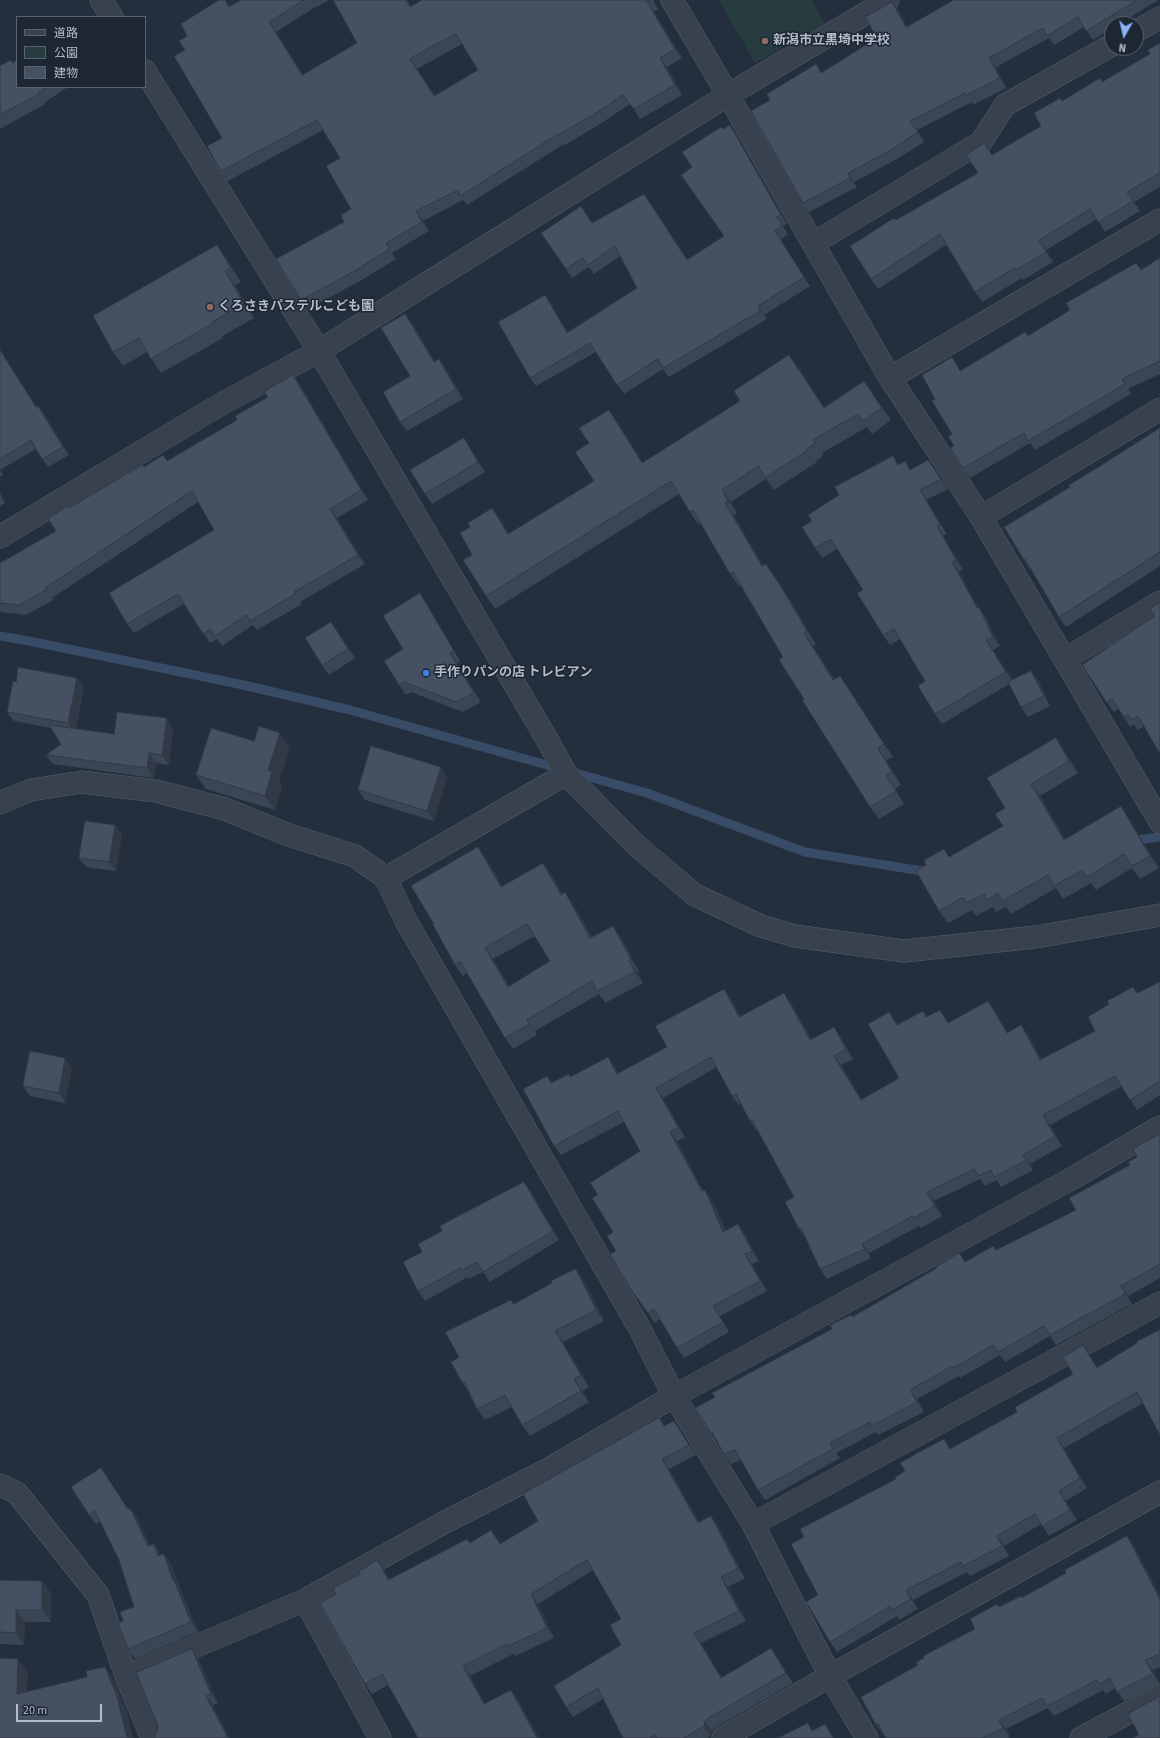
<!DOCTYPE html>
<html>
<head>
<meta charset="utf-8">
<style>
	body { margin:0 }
	#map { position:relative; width:1160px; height:1738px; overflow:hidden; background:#242f3e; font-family:"Source Sans 3","Noto Sans JP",sans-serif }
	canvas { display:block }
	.legend { position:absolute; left:16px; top:16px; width:130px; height:72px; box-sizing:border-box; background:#1d2633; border:1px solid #59626f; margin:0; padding:5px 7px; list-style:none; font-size:12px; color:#b4bcc9 }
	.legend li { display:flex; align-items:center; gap:8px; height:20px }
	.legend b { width:20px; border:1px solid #59626f }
	.north { position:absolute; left:1104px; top:16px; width:40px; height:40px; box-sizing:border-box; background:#1d2633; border:1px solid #59626f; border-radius:50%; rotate:188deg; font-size:11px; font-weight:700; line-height:16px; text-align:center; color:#b4bcc9 }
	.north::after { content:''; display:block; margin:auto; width:14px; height:18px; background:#8ab4f8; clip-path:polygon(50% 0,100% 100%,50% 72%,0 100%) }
	.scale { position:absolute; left:16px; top:1704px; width:86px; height:18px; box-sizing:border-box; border:2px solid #b4bcc9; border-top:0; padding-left:5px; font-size:12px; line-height:14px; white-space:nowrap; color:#b4bcc9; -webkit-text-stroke:3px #1d2633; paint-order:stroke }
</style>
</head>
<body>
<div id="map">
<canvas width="1160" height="1738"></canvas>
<ul class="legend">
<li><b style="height:5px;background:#38414e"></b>道路</li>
<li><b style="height:11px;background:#263c3f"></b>公園</li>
<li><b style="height:11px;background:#455162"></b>建物</li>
</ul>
<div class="north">N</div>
<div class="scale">20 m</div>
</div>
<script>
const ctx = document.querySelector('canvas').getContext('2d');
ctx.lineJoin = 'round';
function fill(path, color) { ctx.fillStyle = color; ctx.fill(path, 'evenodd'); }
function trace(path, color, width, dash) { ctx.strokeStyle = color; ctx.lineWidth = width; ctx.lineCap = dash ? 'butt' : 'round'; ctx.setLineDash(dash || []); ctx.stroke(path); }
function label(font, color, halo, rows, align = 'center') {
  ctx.font = font + ' "Source Sans 3","Noto Sans JP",sans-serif'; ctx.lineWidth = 3; ctx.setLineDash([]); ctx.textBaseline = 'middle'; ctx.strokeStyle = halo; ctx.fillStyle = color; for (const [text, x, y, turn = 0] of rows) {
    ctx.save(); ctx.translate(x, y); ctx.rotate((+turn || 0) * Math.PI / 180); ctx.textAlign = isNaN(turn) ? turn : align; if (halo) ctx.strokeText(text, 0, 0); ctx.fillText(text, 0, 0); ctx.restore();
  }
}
const green = new Path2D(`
	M 719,0 L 811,0 L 825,23 L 755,63 Z`);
const stream = new Path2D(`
	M 0,636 L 34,642 L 239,684 L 350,710 L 647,793 L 805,852 L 922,871 L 929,870
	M 1130,841 L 1160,837`);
const minor = new Path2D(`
	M 101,0 L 112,17
	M 672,0 L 728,95 L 890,378 L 981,517 L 1160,822
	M 1136,31 L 1160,18
	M 145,71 L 319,351 L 548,741
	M 814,243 L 981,142 L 1005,105 L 1112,45
	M 890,378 L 1160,220
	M 981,517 L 1160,409
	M 0,537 L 216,407 L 319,351 L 728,95 L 888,0
	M 1065,659 L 1160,602
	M 0,803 L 31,790 L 82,782 L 156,791 L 225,809 L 286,834 L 355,856 L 386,878 L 405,919 L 640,1329 L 674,1396 L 753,1524 L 830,1676 L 867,1738
	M 386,878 L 566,774
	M 0,1485 L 17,1493 L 98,1595 L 126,1676 L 152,1738
	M 753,1524 L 1160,1303
	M 305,1600 L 380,1738
	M 126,1676 L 305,1600 L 447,1521 L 547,1470 L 674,1396 L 1073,1178 L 1160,1127
	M 723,1738 L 830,1676 L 1160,1492
	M 1081,1738 L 1160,1696`);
const tertiary = new Path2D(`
	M 548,741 L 566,774 L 637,846 L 695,895 L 761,926 L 795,936 L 904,951 L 1036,937 L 1160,915`);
const wall = new Path2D(`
	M 241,0 L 329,0 L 317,7 L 317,6 L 276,32 L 303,75 L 357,43 L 333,0 L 407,0 L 410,6 L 422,0 L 653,0 L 658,9 L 654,12 L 682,58 L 667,67 L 682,95 L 640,119 L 630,104 L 600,124 L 565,145 L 564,144 L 467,205 L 463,200 L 423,221 L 429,231 L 392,253 L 396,259 L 360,281 L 308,309 L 301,300 L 351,209 L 340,158 L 323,130 L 228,181 L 221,171 L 222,138 L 185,50 L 187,36 L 229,6 ZM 462,44 L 478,70 L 435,96 L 417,69 Z
	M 954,0 L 1158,0 L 1119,24 L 1112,24 L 1112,28 L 1093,40 L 1084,27 L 1054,45 L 1049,38 L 996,67 L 1006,88 L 973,105 L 972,102 L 917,130 L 924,142 L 897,159 L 854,182 L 857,187 L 809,212 L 803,203 L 770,100 L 816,64 L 821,73 L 877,38 L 899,11 L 907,27 Z
	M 1160,43 L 1160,187 L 1134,202 L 1140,211 L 1105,232 L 1097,219 L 1046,250 L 1053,262 L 1023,280 L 1022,278 L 982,302 L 975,292 L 946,245 L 878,289 L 871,279 L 896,220 L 978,173 L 992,155 L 1041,126 L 1062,101 L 1100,78 L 1103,82 L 1150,54 Z
	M 0,66 L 17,87 L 68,87 L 45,102 L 45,104 L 0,129 Z
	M 730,125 L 736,134 L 787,224 L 783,226 L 788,234 L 781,240 L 810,286 L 764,315 L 767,319 L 669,377 L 663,369 L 624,394 L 596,352 L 536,386 L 530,378 L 545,295 L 551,304 L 567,332 L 637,288 L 620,256 L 594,274 L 589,267 L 572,278 L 541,233 L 592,223 L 644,194 L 687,259 L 724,236 L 692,167 L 723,129 Z
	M 217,245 L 227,259 L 241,282 L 235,285 L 254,318 L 222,336 L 223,338 L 161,373 L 147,352 L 123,366 L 113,352 Z
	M 1160,258 L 1160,374 L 1128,389 L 1131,394 L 1035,450 L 1030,443 L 970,478 L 963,468 L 954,446 L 952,434 L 935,399 L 961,371 L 1028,336 L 1070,310 L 1136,263 L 1141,269 Z
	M 412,323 L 435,362 L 439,359 L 446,369 L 463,399 L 407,431 L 400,422 L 410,376 Z
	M 0,349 L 36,407 L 44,414 L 69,455 L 48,467 L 36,449 L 0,470 L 3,475 L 0,477 Z
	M 798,367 L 824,407 L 864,381 L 891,420 L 872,434 L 867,427 L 822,453 L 823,456 L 816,461 L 817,462 L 774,490 L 766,479 L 731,502 L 737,513 L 734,516 L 763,566 L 775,577 L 792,603 L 816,644 L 813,646 L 834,679 L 848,688 L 893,757 L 886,760 L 901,785 L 895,789 L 904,804 L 879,819 L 870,807 L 804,699 L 783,657 L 740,585 L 739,586 L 730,574 L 701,524 L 699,525 L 690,512 L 679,494 L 495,609 L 486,596 L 472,555 L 501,520 L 509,534 L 594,481 L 589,443 L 609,410 L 618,423 L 643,463 Z
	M 293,375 L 300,385 L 368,500 L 337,518 L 365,564 L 300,602 L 302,604 L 257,630 L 253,625 L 222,646 L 217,639 L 210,643 L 184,604 L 134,633 L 127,624 L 214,530 L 198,502 L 52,598 L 53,600 L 26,615 L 1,612 L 0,611 L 0,563 L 56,531 L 70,508 L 144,467 L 167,461 L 237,420 L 268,397 Z
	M 1160,428 L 1160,566 L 1066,627 L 1059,617 L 1031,569 L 1030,570 L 1024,560 L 1070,487 L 1108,461 Z
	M 464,438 L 470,448 L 485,472 L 432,504 L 425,494 Z
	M 928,460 L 948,489 L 926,500 L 947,534 L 943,536 L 963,569 L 959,572 L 978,608 L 986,617 L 1000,646 L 993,650 L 1012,680 L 1038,680 L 1050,706 L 1028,717 L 1021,707 L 1009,684 L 942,724 L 935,714 L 925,681 L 900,639 L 890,645 L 883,635 L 863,590 L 837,549 L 822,558 L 815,548 L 899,464 L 911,470 Z
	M 0,493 L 5,503 L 0,506 Z
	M 426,603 L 460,661 L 457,663 L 481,702 L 463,712 L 411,692 L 406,695 L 399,685 L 403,649 Z
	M 1160,603 L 1144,726 L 1138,730 L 1134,724 L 1130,727 L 1119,709 L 1114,712 L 1107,703 L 1155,616 Z
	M 331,622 L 355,658 L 329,675 L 322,665 Z
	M 84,687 L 76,729 L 114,734 L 173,728 L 169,765 L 156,763 L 154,778 L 53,764 L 46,755 L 61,744 L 51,728 L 14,721 L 7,712 Z
	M 254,741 L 290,748 L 279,781 L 282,786 L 275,810 L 206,789 L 196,775 Z
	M 1065,751 L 1078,773 L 1040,796 L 1065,839 L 1121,806 L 1129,819 L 1159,868 L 1140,879 L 1132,868 L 1096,890 L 1091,883 L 1063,899 L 1056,888 L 1011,914 L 1006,907 L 996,912 L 993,907 L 976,916 L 972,910 L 948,923 L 939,911 L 949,857 L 1003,826 L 1005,808 Z
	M 441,767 L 447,777 L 434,821 L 365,800 L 358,790 Z
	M 115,825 L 122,835 L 116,871 L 86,867 L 79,858 Z
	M 486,858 L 502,886 L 543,863 L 551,874 L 562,894 L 565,892 L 573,904 L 592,937 L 621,937 L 639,971 L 637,972 L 643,983 L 605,1003 L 599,994 L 535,1031 L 537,1035 L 513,1049 L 505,1038 L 467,973 L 463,976 L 455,965 L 434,924 ZM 535,936 L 550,961 L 509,986 L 493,959 Z
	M 1160,982 L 1160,1095 L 1137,1110 L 1122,1086 L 1050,1125 L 1062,1146 L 1030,1164 L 1033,1170 L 1001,1187 L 997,1180 L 985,1186 L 980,1179 L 934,1201 L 942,1216 L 921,1228 L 919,1226 L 869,1253 L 871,1258 L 827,1279 L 820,1269 L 806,1239 L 799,1229 L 794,1197 L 758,1130 L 757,1131 L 750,1121 L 741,1104 L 739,1105 L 732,1096 L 717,1067 L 663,1098 L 685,1137 L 677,1141 L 703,1191 L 712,1200 L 726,1231 L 745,1234 L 759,1261 L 752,1264 L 767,1291 L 720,1316 L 729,1332 L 684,1358 L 677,1348 L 660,1319 L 655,1323 L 632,1291 L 616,1251 L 613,1232 L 598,1195 L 640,1151 L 624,1122 L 561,1155 L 554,1146 L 547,1076 L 552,1083 L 569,1074 L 571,1077 L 608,1057 L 615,1067 L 618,1073 L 667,1047 L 724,989 L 731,999 L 740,1016 L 791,1003 L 811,1039 L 841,1037 L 853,1059 L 841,1065 L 862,1100 L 899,1078 L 896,1022 L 898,1025 L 923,1011 L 927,1017 L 949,1022 L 995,1011 L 1008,1033 L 1021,1025 L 1028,1035 L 1041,1059 L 1095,1031 L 1137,993 Z
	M 65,1058 L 72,1068 L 65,1103 L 30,1096 L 23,1086 Z
	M 1160,1134 L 1160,1278 L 1128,1296 L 1132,1304 L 1056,1345 L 1050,1336 L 1005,1362 L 1000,1355 L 960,1378 L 959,1376 L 917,1399 L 924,1412 L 878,1435 L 876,1432 L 836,1453 L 840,1458 L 765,1500 L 758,1490 L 741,1460 L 731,1464 L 724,1454 L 718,1443 L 711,1433 L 832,1329 L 937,1268 L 959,1253 L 965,1262 L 993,1246 L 996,1250 L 1076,1210 L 1130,1165 Z
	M 524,1182 L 531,1192 L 559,1240 L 490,1282 L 483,1272 L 469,1279 L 468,1277 L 425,1301 L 418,1291 L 422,1252 L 442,1231 Z
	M 584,1280 L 604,1321 L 563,1342 L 589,1387 L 582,1391 L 589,1402 L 530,1436 L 522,1425 L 512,1407 L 485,1420 L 477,1409 L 468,1391 L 462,1382 L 459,1357 L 514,1304 Z
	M 1160,1330 L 1143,1403 L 1064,1448 L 1087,1488 L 1066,1501 L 1077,1520 L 1049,1536 L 1041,1524 L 1004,1546 L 1009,1556 L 970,1576 L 967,1572 L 913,1600 L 918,1609 L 899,1620 L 897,1616 L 837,1652 L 830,1642 L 804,1537 L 896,1479 L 1017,1412 L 1073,1374 L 1083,1345 L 1097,1367 Z
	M 659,1418 L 665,1426 L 674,1421 L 696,1455 L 669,1469 L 699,1522 L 711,1516 L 718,1526 L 745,1578 L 728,1587 L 746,1621 L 701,1643 L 722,1678 L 778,1658 L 793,1683 L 717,1727 L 712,1731 L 711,1736 L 708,1738 L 623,1738 L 603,1699 L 573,1717 L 566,1707 L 621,1645 L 621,1619 L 593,1570 L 538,1604 L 554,1638 L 515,1656 L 513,1654 L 470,1676 L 485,1704 L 518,1700 L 539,1738 L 388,1685 L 372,1694 L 365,1684 L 384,1570 L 389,1579 L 470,1543 L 498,1540 L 500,1544 L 538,1521 Z
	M 101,1468 L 128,1509 L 130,1508 L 137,1518 L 150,1545 L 154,1544 L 161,1555 L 164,1554 L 171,1564 L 179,1586 L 181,1590 L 198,1632 L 135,1659 L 128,1649 L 123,1621 L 134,1607 L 119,1560 L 100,1522 L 96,1524 L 89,1515 Z
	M 1127,1536 L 1134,1546 L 1160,1596 L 1160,1667 L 1152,1670 L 1160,1684 L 1124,1701 L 1115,1688 L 1106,1694 L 1103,1690 L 1054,1716 L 1048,1708 L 1006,1729 L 1010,1737 L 1008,1738 L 886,1738 L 883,1734 L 876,1725 L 918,1665 L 924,1658 L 975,1629 L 997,1604 L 999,1607 L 1022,1597 L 1066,1573 Z
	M 0,1580 L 42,1581 L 51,1593 L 51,1622 L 25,1622 L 24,1645 L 0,1644 Z
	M 198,1659 L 218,1703 L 158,1730 Z`);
const shadedWall = new Path2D(`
	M 647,2 L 654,12 L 682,58 L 675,49 Z
	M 892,2 L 899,11 L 913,37 L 906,27 Z
	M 269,22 L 276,32 L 309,85 L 302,75 Z
	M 660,58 L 667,67 L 682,95 L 675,85 Z
	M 989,58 L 996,67 L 1006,88 L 1000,78 Z
	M 410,59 L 417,69 L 441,106 L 434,96 Z
	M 730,125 L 736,134 L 787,224 L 781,215 Z
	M 848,173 L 854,182 L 857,187 L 850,178 Z
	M 644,194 L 650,202 L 693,268 L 687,260 Z
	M 416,211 L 423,221 L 429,231 L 422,222 Z
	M 775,231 L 781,240 L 810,286 L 804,277 Z
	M 1039,240 L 1046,250 L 1053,262 L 1046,252 Z
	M 217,245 L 227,259 L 241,282 L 231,268 Z
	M 225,271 L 235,285 L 254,318 L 244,304 Z
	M 545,295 L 551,304 L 573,341 L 567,333 Z
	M 758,306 L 764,315 L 767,319 L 760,311 Z
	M 405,314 L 412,323 L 441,372 L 434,362 Z
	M 0,349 L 42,416 L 0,350 Z
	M 789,355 L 798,367 L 833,420 L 824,408 Z
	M 439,359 L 446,369 L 463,399 L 456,389 Z
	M 293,375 L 300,385 L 368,500 L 361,490 Z
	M 38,406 L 44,414 L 69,455 L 63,447 Z
	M 609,410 L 618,423 L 651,476 L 642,463 Z
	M 464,438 L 470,448 L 485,472 L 478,462 Z
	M 722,490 L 731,502 L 737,513 L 728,501 Z
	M 920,490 L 926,500 L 947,534 L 940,524 Z
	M 725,503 L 734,516 L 771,579 L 762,566 Z
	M 492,508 L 501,520 L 517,547 L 508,534 Z
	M 330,509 L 337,518 L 365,564 L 358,555 Z
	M 937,526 L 943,536 L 963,569 L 956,560 Z
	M 952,562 L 959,572 L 984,618 L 977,608 Z
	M 766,564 L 775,577 L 792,603 L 816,644 L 807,631 Z
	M 979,607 L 986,617 L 1000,646 L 993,637 Z
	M 804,633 L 813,646 L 842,693 L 833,680 Z
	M 986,640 L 993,650 L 1013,682 L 1006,672 Z
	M 450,653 L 457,663 L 481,702 L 474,693 Z
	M 1031,671 L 1038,680 L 1050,706 L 1044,696 Z
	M 840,676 L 848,688 L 893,757 L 884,744 Z
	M 77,678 L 84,687 L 75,733 L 68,723 Z
	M 167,718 L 173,728 L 169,765 L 162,755 Z
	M 280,733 L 290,748 L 279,781 L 282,786 L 275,810 L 265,796 L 268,770 Z
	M 1056,738 L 1065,751 L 1078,773 L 1069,761 Z
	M 878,748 L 886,760 L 901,785 L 892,772 Z
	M 149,753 L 156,763 L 154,778 L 147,768 Z
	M 441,767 L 447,777 L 434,821 L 427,811 Z
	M 1031,784 L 1040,796 L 1073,852 L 1064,840 Z
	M 1121,806 L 1129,819 L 1159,868 L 1150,856 Z
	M 115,825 L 122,835 L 116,871 L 109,862 Z
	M 478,847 L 486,858 L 509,898 L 501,887 Z
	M 543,863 L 551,874 L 569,906 L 561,895 Z
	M 565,892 L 573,904 L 598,949 L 590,938 Z
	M 613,926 L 621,937 L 639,971 L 631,959 Z
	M 485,948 L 493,959 L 516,999 L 508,987 Z
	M 629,960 L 637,972 L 643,983 L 635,972 Z
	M 724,989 L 731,999 L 746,1027 L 739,1017 Z
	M 784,993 L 791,1003 L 816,1050 L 810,1040 Z
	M 988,1001 L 995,1011 L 1014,1043 L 1007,1033 Z
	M 889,1012 L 896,1022 L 904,1035 L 897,1025 Z
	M 1021,1025 L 1028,1035 L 1047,1070 L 1040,1060 Z
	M 834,1027 L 841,1037 L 853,1059 L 846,1049 Z
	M 834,1056 L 841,1065 L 868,1110 L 861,1100 Z
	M 608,1057 L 615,1067 L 624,1084 L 617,1074 Z
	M 65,1058 L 72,1068 L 65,1103 L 59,1093 Z
	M 656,1088 L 663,1098 L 685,1137 L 678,1127 Z
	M 1043,1115 L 1050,1125 L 1062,1146 L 1055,1136 Z
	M 670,1132 L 677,1141 L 709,1201 L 702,1191 Z
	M 1023,1155 L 1030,1164 L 1033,1170 L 1026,1160 Z
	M 524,1182 L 531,1192 L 559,1240 L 553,1231 Z
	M 705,1190 L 712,1200 L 730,1242 L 723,1232 Z
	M 927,1192 L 934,1201 L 942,1216 L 935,1206 Z
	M 738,1224 L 745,1234 L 759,1261 L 752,1251 Z
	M 862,1244 L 869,1253 L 871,1258 L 865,1249 Z
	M 745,1254 L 752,1264 L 767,1291 L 760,1281 Z
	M 576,1269 L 584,1280 L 604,1321 L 596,1310 Z
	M 1121,1286 L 1128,1296 L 1132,1304 L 1125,1294 Z
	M 555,1331 L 563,1342 L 589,1387 L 581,1375 Z
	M 1083,1345 L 1090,1355 L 1104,1378 L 1097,1368 Z
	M 574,1379 L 582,1391 L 589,1402 L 581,1391 Z
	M 910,1390 L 917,1399 L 924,1412 L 917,1402 Z
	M 674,1421 L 681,1431 L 696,1455 L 689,1445 Z
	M 1057,1438 L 1064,1448 L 1087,1488 L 1080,1478 Z
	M 662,1459 L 669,1469 L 705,1533 L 698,1523 Z
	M 1059,1491 L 1066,1501 L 1077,1520 L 1070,1510 Z
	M 130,1508 L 137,1518 L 155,1556 L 148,1546 Z
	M 711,1516 L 718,1526 L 745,1578 L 738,1568 Z
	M 491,1530 L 498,1540 L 507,1554 L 500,1544 Z
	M 997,1536 L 1004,1546 L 1009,1556 L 1002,1546 Z
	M 1127,1536 L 1134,1546 L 1160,1596 L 1160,1599 Z
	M 154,1544 L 161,1554 L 165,1566 L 158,1556 Z
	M 164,1554 L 171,1564 L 179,1586 L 181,1590 L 198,1632 L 191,1622 L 173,1581 Z
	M 378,1560 L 384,1570 L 395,1590 L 388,1580 Z
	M 721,1577 L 728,1587 L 746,1621 L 739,1611 Z
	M 42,1581 L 51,1593 L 51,1622 L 42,1610 Z
	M 906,1590 L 913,1600 L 918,1609 L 911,1599 Z
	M 531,1594 L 538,1604 L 554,1638 L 547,1628 Z
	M 16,1610 L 25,1622 L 24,1645 L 16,1633 Z
	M 694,1633 L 701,1643 L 728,1688 L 721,1678 Z
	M 771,1648 L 778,1658 L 793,1683 L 786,1673 Z
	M 192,1649 L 198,1659 L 218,1703 L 211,1694 Z
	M 18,1659 L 28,1672 L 26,1707 L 17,1694 Z
	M 1145,1660 L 1152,1670 L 1160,1684 L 1153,1674 Z
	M 463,1666 L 470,1676 L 491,1714 L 484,1704 Z
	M 105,1667 L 114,1680 L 126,1710 L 133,1738 L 127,1738 Z
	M 511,1690 L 518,1700 L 539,1738 L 537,1738 Z
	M 206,1696 L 213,1705 L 230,1738 L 228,1738 Z
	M 999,1720 L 1006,1729 L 1010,1737 L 1003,1728 Z
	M 705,1721 L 712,1731 L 711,1736 L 704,1726 Z
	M 825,1724 L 832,1734 L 834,1738 L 833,1738 Z`);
const building = new Path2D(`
	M 219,0 L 225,0 L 229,7 L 241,0 L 304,0 L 269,22 L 302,75 L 357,43 L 333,0 L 405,0 L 410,7 L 422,0 L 650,0 L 647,2 L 675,49 L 660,58 L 675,85 L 634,109 L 623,95 L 593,115 L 558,135 L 558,134 L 460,196 L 458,190 L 416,211 L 422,222 L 386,243 L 389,249 L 353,272 L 301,300 L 276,259 L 344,222 L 341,215 L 351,209 L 326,166 L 340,158 L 317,120 L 221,171 L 207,146 L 222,138 L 174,56 L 185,50 L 179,41 L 187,36 L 181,24 ZM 456,34 L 478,70 L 434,96 L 410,59 Z
	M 954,0 L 1137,0 L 1086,31 L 1078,17 L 1047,36 L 1043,28 L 989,58 L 1000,78 L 967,95 L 965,93 L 910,121 L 918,132 L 891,150 L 848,173 L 850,178 L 803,203 L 751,111 L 770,100 L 767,94 L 816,64 L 821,73 L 877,38 L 865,17 L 892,2 L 906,27 Z
	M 1160,43 L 1160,173 L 1127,192 L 1133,201 L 1098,222 L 1090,209 L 1039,240 L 1046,252 L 1016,270 L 1015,268 L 975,292 L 940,234 L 871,279 L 850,246 L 894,218 L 896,220 L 978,173 L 966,155 L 984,143 L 992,155 L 1041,126 L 1034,113 L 1060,98 L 1062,101 L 1100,78 L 1102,82 L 1150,54 L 1148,50 Z
	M 11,60 L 12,63 L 17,60 L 17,87 L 47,87 L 38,93 L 39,94 L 0,115 L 0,66 Z
	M 730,125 L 781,215 L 776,217 L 782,225 L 775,231 L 804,277 L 758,306 L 760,311 L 663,368 L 658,359 L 617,385 L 590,343 L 530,378 L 498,322 L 545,295 L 567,333 L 637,288 L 615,246 L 588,265 L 583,258 L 566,269 L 541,233 L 581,206 L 592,223 L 644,194 L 687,260 L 724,236 L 681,175 L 692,167 L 682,152 L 721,127 L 723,129 Z
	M 217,245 L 231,268 L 225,271 L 244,304 L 212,322 L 213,323 L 151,359 L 139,338 L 113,352 L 93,316 Z
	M 1160,258 L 1160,361 L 1122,379 L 1125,384 L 1028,441 L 1024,433 L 963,468 L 950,448 L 954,446 L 948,436 L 952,434 L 932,401 L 935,399 L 922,375 L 952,357 L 960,371 L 1025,332 L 1028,336 L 1070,310 L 1066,303 L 1136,263 L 1141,270 Z
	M 405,314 L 434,362 L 439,359 L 456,389 L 400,422 L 383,392 L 410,376 L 381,328 Z
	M 0,350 L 36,407 L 38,406 L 63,447 L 42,459 L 31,440 L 0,459 Z
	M 789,355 L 824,408 L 864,381 L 882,408 L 863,421 L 858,414 L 813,440 L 815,444 L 808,448 L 808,450 L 765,478 L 758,466 L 722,490 L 728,501 L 725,503 L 762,566 L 766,564 L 783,590 L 807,631 L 804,633 L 833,680 L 840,676 L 884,744 L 878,748 L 892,772 L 886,776 L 896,791 L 870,807 L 802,700 L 804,699 L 779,660 L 783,657 L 733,572 L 730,574 L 693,510 L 690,512 L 671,481 L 486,596 L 463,560 L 472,555 L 460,533 L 470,527 L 468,523 L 492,508 L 508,534 L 594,481 L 575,452 L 589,443 L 579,428 L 609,410 L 642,463 L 740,401 L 734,391 Z
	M 293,375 L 361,490 L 330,509 L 358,555 L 294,592 L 295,594 L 250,621 L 246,615 L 215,636 L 210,629 L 203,634 L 178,594 L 127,624 L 109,593 L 214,530 L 192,491 L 45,588 L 46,590 L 19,605 L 0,603 L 0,563 L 56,531 L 48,518 L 68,506 L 69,508 L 142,465 L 144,467 L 163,455 L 167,461 L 237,420 L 235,416 L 268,397 L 264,392 Z
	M 1160,428 L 1160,552 L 1059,617 L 1025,559 L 1024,560 L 1004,527 L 1070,487 L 1069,485 L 1108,461 Z
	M 464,438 L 478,462 L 425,494 L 410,470 Z
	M 893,456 L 898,465 L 905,461 L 910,470 L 928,460 L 941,479 L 920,490 L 940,524 L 937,526 L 956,560 L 952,562 L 977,608 L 979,607 L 993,637 L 986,640 L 1006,672 L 935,714 L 918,686 L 925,681 L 894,629 L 883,635 L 857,593 L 863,590 L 831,539 L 815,548 L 802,527 L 812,521 L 808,515 L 839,495 L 835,487 Z
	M 420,593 L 454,651 L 450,653 L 474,693 L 456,702 L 404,682 L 399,685 L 384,661 L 403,649 L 383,616 Z
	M 1160,603 L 1160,754 L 1138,716 L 1131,720 L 1128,714 L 1124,717 L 1112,699 L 1107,703 L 1082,665 L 1155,616 L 1150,609 Z
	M 331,622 L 348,649 L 322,665 L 305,638 Z
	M 18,667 L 77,678 L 68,723 L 7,712 L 13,681 L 16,682 Z
	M 1031,671 L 1044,696 L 1021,707 L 1008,682 Z
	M 117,712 L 167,718 L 162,755 L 149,753 L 147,768 L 46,755 L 61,744 L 49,725 L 114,734 Z
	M 259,726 L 280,733 L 268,770 L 272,772 L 265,796 L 196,775 L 211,728 L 254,741 Z
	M 1056,738 L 1069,761 L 1031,784 L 1064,840 L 1121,806 L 1150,856 L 1132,866 L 1124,854 L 1087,877 L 1082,870 L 1054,886 L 1048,875 L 1002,901 L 998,893 L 987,900 L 984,894 L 967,903 L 963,897 L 939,911 L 916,871 L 926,865 L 924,860 L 944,849 L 949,857 L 1003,826 L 995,814 L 1005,808 L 987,778 Z
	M 371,746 L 441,767 L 427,811 L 358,790 Z
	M 85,821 L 115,825 L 109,862 L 79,858 Z
	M 478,847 L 501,887 L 543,863 L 561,895 L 565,892 L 590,938 L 613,926 L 631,959 L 629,960 L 635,972 L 597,991 L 592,981 L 527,1020 L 529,1024 L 505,1038 L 460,961 L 455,965 L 433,925 L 434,924 L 411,886 ZM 527,924 L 550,961 L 508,987 L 485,948 Z
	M 1160,982 L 1160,1081 L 1130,1100 L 1115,1076 L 1043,1115 L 1055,1136 L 1023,1155 L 1026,1160 L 994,1177 L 991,1170 L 978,1176 L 974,1169 L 927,1192 L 935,1206 L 914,1218 L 913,1216 L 862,1244 L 865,1249 L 820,1269 L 801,1228 L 799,1229 L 785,1202 L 794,1197 L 752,1120 L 750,1121 L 736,1094 L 732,1096 L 711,1057 L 656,1088 L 678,1127 L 670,1132 L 702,1191 L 705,1190 L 723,1232 L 738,1224 L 752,1251 L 745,1254 L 760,1281 L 713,1306 L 723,1322 L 677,1348 L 654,1309 L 648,1313 L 632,1291 L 610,1254 L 616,1251 L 607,1236 L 613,1232 L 592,1198 L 598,1195 L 590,1183 L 640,1151 L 618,1111 L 554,1146 L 523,1089 L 547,1076 L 551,1083 L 569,1074 L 570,1077 L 608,1057 L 617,1074 L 667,1047 L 655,1026 L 724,989 L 739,1017 L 784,993 L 810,1040 L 834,1027 L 846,1049 L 834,1056 L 861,1100 L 899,1078 L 868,1024 L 889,1012 L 897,1025 L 923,1011 L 926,1017 L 940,1010 L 948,1023 L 988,1001 L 1007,1033 L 1021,1025 L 1040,1060 L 1095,1031 L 1088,1017 L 1109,1004 L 1107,1001 L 1133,987 L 1137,993 Z
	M 30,1051 L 65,1058 L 59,1093 L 23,1086 Z
	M 1160,1134 L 1160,1264 L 1121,1286 L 1125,1294 L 1050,1335 L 1044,1326 L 998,1352 L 993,1345 L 953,1368 L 952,1366 L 910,1390 L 917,1402 L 871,1426 L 870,1422 L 830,1443 L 833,1449 L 758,1490 L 735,1450 L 724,1454 L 712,1432 L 711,1433 L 695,1408 L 715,1397 L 712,1393 L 832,1329 L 830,1325 L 851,1315 L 852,1317 L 937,1268 L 936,1267 L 959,1253 L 965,1262 L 993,1246 L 996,1250 L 1076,1210 L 1069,1198 L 1130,1165 L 1128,1162 L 1137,1157 L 1133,1149 Z
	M 524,1182 L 553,1231 L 483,1272 L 477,1262 L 462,1270 L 461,1268 L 418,1291 L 403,1262 L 422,1252 L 418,1244 L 442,1231 L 440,1226 Z
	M 576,1269 L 596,1310 L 555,1331 L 581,1375 L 574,1379 L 581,1391 L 522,1425 L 505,1395 L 477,1409 L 464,1381 L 462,1382 L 451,1362 L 459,1357 L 445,1332 L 511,1300 L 514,1304 L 552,1283 L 551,1281 Z
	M 1160,1330 L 1160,1435 L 1137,1392 L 1057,1438 L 1080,1478 L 1059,1491 L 1070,1510 L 1042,1526 L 1035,1514 L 997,1536 L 1002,1546 L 963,1566 L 961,1562 L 906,1590 L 911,1599 L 892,1610 L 890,1606 L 830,1642 L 806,1602 L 818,1595 L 791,1544 L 804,1537 L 800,1529 L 896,1479 L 895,1477 L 905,1471 L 900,1463 L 923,1450 L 944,1439 L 950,1449 L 1017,1412 L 1015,1407 L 1073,1374 L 1063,1357 L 1083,1345 L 1097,1368 L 1137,1343 L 1136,1342 Z
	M 659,1418 L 664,1426 L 674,1421 L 689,1445 L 662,1459 L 698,1523 L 711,1516 L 738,1568 L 721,1577 L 739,1611 L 694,1633 L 721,1678 L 771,1648 L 786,1673 L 710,1717 L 705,1721 L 704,1726 L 684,1738 L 657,1738 L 656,1735 L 650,1738 L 623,1738 L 598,1688 L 566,1707 L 554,1686 L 621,1645 L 610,1625 L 621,1619 L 587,1560 L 531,1594 L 547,1628 L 508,1646 L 507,1644 L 463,1666 L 484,1704 L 511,1690 L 537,1738 L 418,1738 L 382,1674 L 365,1684 L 320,1603 L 336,1594 L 333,1588 L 360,1574 L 359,1571 L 378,1560 L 388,1580 L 467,1539 L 470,1543 L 491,1530 L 500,1544 L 538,1521 L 523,1494 Z
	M 101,1468 L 128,1509 L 130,1508 L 148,1546 L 154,1544 L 158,1556 L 164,1554 L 173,1581 L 174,1580 L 191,1622 L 128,1649 L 118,1623 L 123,1621 L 120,1612 L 134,1607 L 119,1560 L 95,1511 L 89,1515 L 71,1487 Z
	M 1127,1536 L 1160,1599 L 1160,1654 L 1145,1660 L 1153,1674 L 1117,1692 L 1110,1678 L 1099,1684 L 1097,1680 L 1047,1706 L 1042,1698 L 999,1720 L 1003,1728 L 983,1738 L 886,1738 L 878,1724 L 876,1725 L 861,1697 L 918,1665 L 916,1662 L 924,1658 L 923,1656 L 975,1629 L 970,1619 L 997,1604 L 999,1607 L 1021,1596 L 1022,1598 L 1066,1573 L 1065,1570 Z
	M 0,1580 L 42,1581 L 42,1610 L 16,1610 L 16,1633 L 0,1632 Z
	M 192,1649 L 211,1694 L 206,1696 L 228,1738 L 155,1738 L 154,1737 L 158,1730 L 157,1723 L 136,1673 Z
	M 0,1658 L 18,1659 L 17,1694 L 87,1677 L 86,1671 L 105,1667 L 117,1696 L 127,1738 L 0,1738 Z
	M 1159,1697 L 1160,1697 L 1160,1738 L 1133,1738 L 1139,1735 L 1128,1714 Z
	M 808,1723 L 812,1731 L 825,1724 L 833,1738 L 778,1738 Z`);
const markers = [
	[765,41,4,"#8d6e63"],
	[210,307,4,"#8d6e63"],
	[426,673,4,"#3f7fe0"]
];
const poiNames = [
	["新潟市立黒埼中学校",773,41],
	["くろさきパステルこども園",218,307],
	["手作りパンの店 トレビアン",434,673]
];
fill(green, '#263c3f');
trace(stream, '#394c67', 9);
trace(minor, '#565f6c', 23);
trace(tertiary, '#565f6c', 23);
trace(minor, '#38414e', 22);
trace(tertiary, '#38414e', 22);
fill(wall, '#3b4654');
fill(shadedWall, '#303945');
fill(building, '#455162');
trace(building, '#303945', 1);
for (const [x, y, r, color] of markers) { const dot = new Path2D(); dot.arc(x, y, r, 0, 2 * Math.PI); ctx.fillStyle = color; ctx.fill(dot); trace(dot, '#1d2633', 1.5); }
label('bold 13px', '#b4bcc9', '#1d2633', poiNames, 'left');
</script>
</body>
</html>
